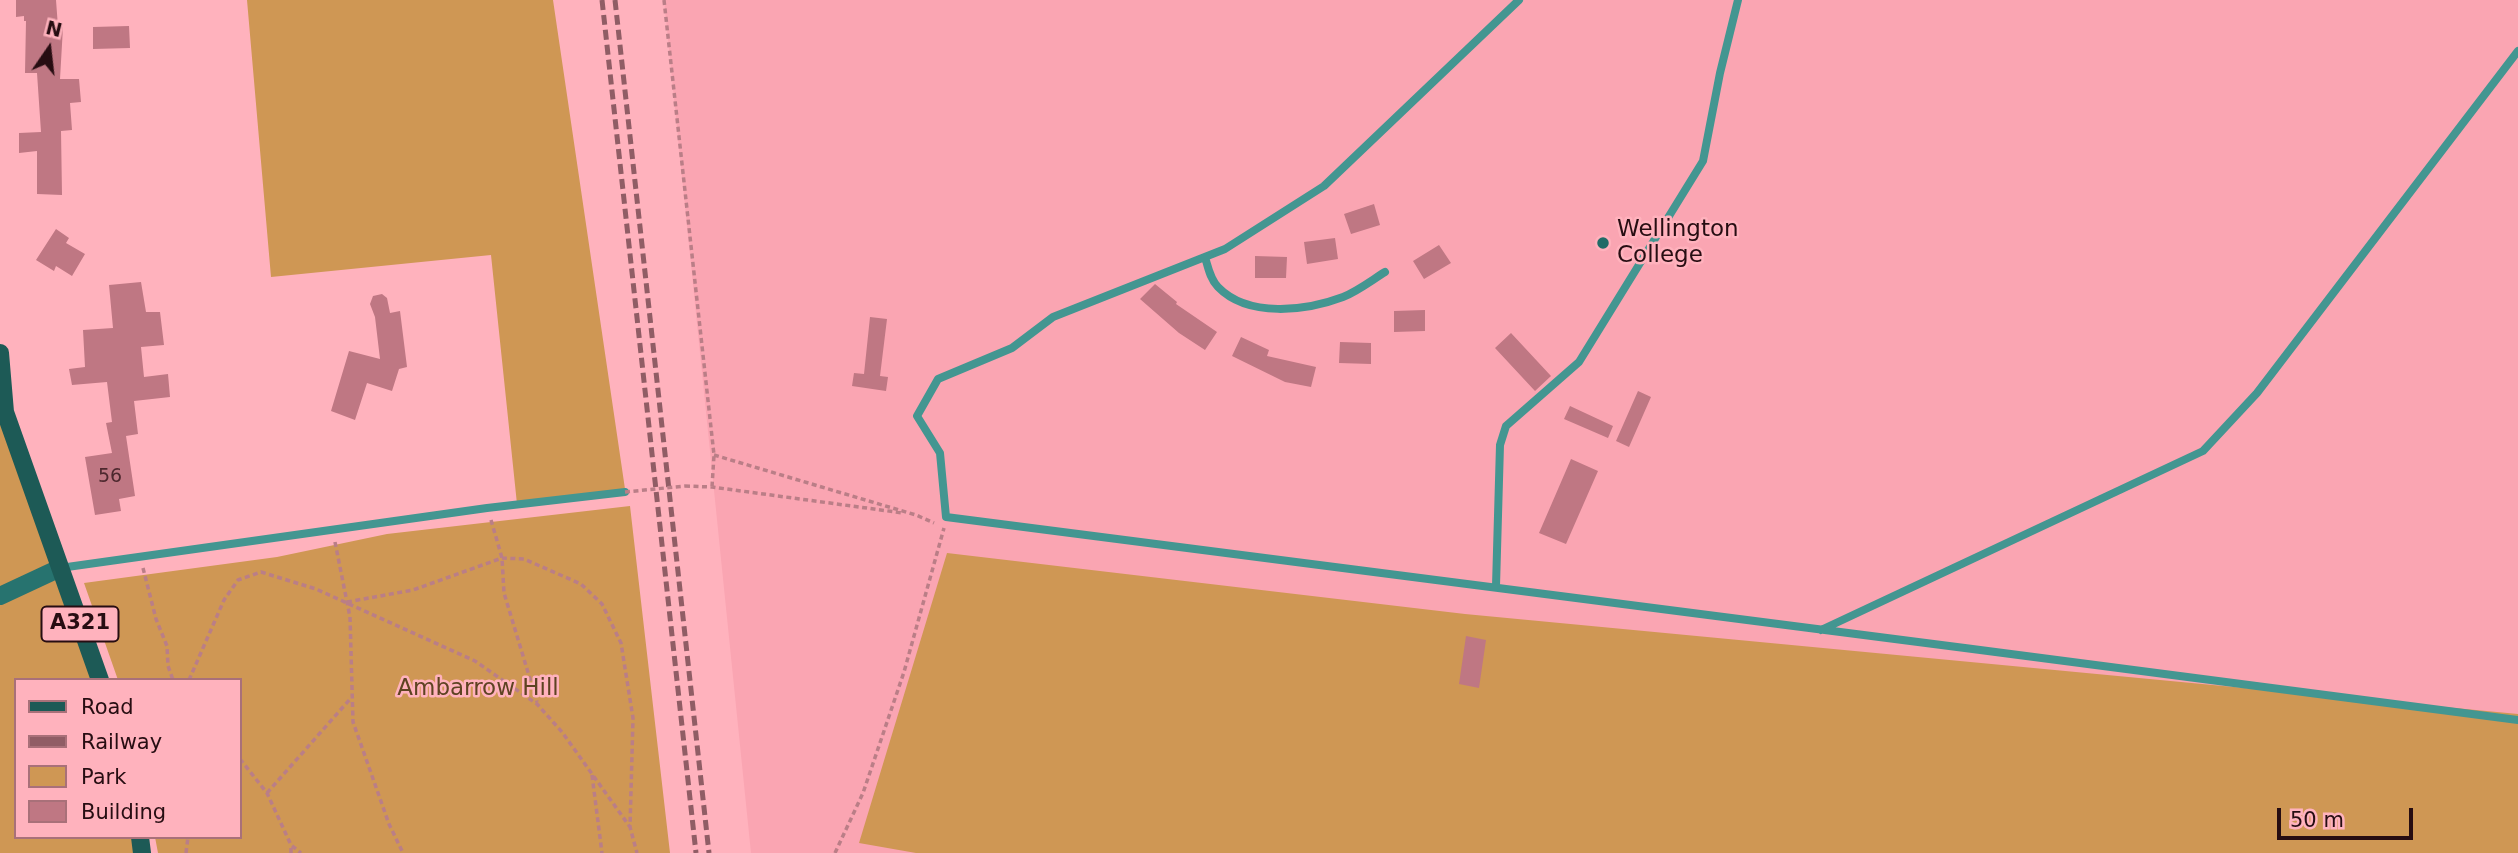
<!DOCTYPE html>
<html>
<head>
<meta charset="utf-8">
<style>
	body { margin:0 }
	#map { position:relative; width:2518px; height:853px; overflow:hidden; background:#ffb2bd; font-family:"DejaVu Sans",sans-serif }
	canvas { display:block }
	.legend { position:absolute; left:14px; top:678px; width:228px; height:161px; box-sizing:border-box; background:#ffb2bd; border:2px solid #a97079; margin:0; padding:9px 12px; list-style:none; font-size:21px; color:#270d12 }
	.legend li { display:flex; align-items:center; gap:14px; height:35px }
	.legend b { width:35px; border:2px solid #a97079 }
	.north { position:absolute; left:14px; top:14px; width:70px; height:70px; -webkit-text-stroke:5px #ffb2bd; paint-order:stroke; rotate:14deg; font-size:19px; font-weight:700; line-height:28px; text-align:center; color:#270d12 }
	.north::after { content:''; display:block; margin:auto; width:24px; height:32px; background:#270d12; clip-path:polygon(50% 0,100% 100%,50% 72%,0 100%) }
	.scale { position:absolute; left:2277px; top:808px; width:136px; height:32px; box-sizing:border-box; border:4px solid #270d12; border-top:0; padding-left:9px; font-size:21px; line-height:24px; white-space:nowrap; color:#270d12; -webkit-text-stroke:5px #ffb2bd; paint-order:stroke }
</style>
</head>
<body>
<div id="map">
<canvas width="2518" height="853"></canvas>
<ul class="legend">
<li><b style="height:9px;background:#1d5a56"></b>Road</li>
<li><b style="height:9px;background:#905d65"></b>Railway</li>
<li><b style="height:19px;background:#cf9754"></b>Park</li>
<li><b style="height:19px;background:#bf7783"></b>Building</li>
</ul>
<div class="north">N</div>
<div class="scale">50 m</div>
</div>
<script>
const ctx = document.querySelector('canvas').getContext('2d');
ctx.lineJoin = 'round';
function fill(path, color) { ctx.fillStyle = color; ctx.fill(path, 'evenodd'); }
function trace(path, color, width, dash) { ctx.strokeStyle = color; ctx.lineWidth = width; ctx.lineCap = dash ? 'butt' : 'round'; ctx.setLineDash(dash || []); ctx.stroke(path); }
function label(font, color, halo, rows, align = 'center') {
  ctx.font = font + ' "DejaVu Sans",sans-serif'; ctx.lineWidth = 5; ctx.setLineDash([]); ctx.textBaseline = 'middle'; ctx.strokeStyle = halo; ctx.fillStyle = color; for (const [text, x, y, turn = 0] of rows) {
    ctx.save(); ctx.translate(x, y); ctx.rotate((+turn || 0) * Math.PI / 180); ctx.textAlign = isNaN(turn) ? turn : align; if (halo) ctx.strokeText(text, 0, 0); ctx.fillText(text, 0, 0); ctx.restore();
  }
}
const built = new Path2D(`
	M 664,0 L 2518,0 L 2518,853 L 751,853 Z`);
const green = new Path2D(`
	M 247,0 L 553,0 L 625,489 L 517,504 L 491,255 L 271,277 Z
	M 0,411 L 100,680 L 16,680 L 16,837 L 140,837 L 142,853 L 0,853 Z
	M 630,506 L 670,853 L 158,853 L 155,837 L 240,837 L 240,680 L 118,680 L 84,583 L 277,557 L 387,534 Z
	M 947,553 L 1465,614 L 2518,714 L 2518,853 L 916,853 L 859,843 Z`);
const building = new Path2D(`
	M 16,0 L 56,0 L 58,27 L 63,27 L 60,79 L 79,79 L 81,102 L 70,103 L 72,130 L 61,131 L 62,195 L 37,194 L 37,151 L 19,153 L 19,133 L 41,132 L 37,73 L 25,73 L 26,21 L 24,21 L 24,16 L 16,17 Z
	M 129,26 L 130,48 L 93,49 L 93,27 Z
	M 1374,204 L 1380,225 L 1351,234 L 1344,214 Z
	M 56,229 L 69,238 L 66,243 L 85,254 L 72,276 L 56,266 L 54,271 L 36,260 Z
	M 1335,238 L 1338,259 L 1307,264 L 1304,242 Z
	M 1439,245 L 1451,263 L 1424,279 L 1413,261 Z
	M 1255,256 L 1287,257 L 1286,278 L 1255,278 Z
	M 141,282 L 146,312 L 160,312 L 164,345 L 141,347 L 144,377 L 168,374 L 170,397 L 134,401 L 138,434 L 126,436 L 135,496 L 119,499 L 121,511 L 95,515 L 85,457 L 112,453 L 106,423 L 112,422 L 107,382 L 72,385 L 69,369 L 85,367 L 83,330 L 113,328 L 109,285 Z
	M 1155,284 L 1177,302 L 1176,304 L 1217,332 L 1205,350 L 1179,333 L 1140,299 Z
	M 382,294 L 387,298 L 390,313 L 400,311 L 407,367 L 399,369 L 392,391 L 367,383 L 355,420 L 331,411 L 349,351 L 380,359 L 375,317 L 370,304 L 373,296 Z
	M 1425,310 L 1425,331 L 1394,332 L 1394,311 Z
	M 870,317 L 887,319 L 880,376 L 888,377 L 886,391 L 852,386 L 854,373 L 864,374 Z
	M 1511,333 L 1551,376 L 1535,391 L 1495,348 Z
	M 1241,337 L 1269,350 L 1267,356 L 1316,367 L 1311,387 L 1285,382 L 1232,356 Z
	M 1340,342 L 1371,343 L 1371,364 L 1339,363 Z
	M 1638,391 L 1651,397 L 1629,447 L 1616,441 Z
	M 1570,406 L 1613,426 L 1608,438 L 1564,419 Z
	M 1571,459 L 1598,471 L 1566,544 L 1539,533 Z
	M 1466,636 L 1486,640 L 1479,688 L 1459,684 Z`);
const path = new Path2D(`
	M 664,0 L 714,455 L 712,487
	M 714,455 L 916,515 L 934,523
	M 685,486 L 712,487 L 903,513
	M 491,520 L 502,558 L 504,593 L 537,702
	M 335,542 L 350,617 L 353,722 L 389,824 L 403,853
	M 143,568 L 156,619 L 167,646 L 168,666 L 173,680
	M 347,602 L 413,590 L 502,558 L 524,559 L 581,584 L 602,604 L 621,643 L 633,718 L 630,827 L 637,853
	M 189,680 L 224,600 L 238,580 L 261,572 L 316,589 L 475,661 L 537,704 L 562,732 L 630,827
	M 240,759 L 267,793 L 291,845 L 301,853
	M 592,775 L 602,853
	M 267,793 L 351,698
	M 186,853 L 188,837
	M 291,853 L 291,845
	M 835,853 L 863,793 L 904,672 L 944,528`);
const lane = new Path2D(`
	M 1519,0 L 1324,186 L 1225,249 L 1053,317 L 1012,348 L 938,379 L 917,416 L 940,453 L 946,517 C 1471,583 1994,652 2518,720
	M 1205,257 C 1208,267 1210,279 1218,287 C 1248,318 1306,311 1343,297 C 1358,291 1372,280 1385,272
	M 60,568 L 487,508 L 625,492
	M 1496,586 L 1500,445 L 1506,426 L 1579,362 L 1703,161 L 1720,73 L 1738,0
	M 1821,630 L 2203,451 L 2257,393 L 2518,51`);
const secondary = new Path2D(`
	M 0,596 L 60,568`);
const primary = new Path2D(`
	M 0,353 L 5,412 L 100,680
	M 140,837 L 142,853`);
const rail = new Path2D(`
	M 602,0 L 696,853
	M 615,0 L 709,853`);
const pathBridge = new Path2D(`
	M 625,492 L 685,486`);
const markers = [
	[1603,243,7,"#206b67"]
];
const numberNames = [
	["56",110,477]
];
const shields = [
	[80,624,77]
];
const shieldNames = [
	["A321",80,624]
];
const poiNames = [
	["Wellington",1617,230],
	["College",1617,256]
];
const parkNames = [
	["Ambarrow Hill",478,689]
];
fill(built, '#faa5b2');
fill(green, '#cf9754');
fill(building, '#bf7783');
trace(path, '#ba7e87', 3.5, [5, 3.5]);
trace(lane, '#439691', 8);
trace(secondary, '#27736f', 18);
trace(primary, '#1d5a56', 18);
trace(rail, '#905d65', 5, [10, 5]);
trace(pathBridge, '#ba7e87', 3.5, [5, 3.5]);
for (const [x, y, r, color] of markers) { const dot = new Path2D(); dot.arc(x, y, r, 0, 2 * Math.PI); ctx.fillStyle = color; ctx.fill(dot); trace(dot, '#ffb2bd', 2.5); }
label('19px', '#4d282e', null, numberNames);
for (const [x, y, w] of shields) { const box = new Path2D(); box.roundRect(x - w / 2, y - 17.5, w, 35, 5); ctx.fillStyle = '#ffb2bd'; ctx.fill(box); trace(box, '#270d12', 2); }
label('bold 21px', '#270d12', null, shieldNames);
label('23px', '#270d12', '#ffb2bd', poiNames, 'left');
label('23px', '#5e4322', '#ffb2bd', parkNames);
</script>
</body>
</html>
